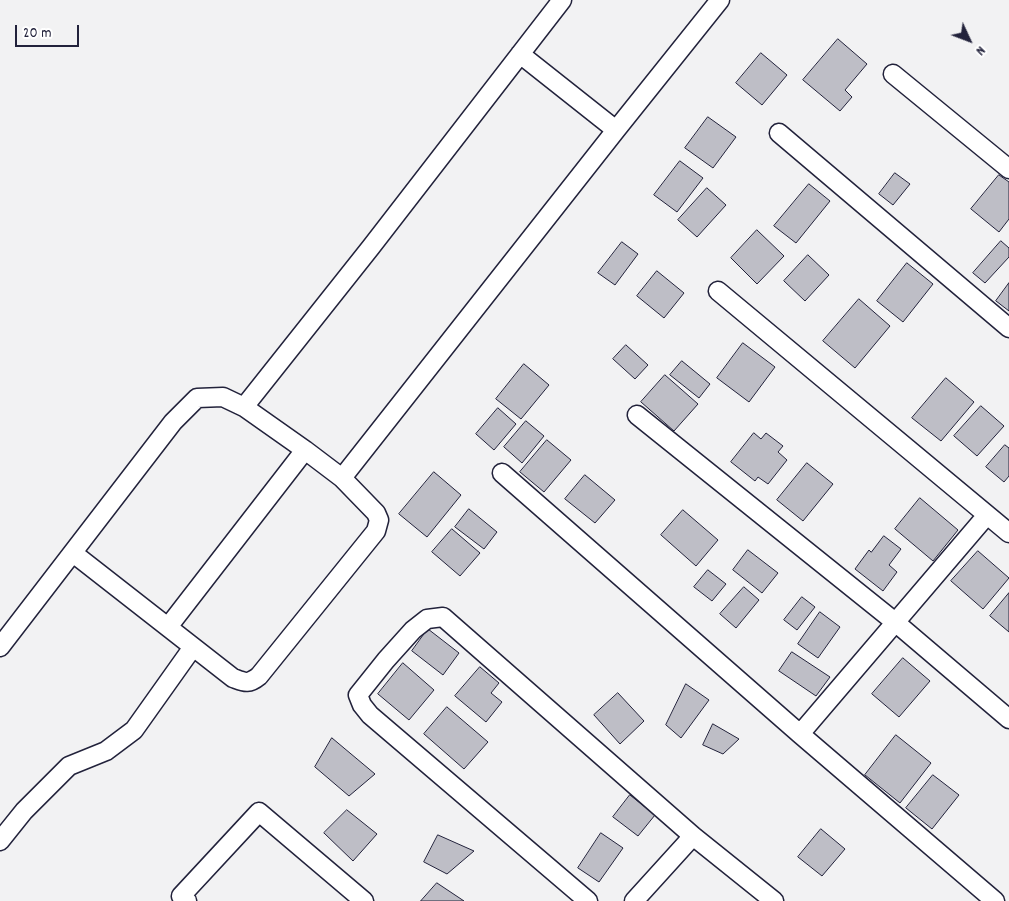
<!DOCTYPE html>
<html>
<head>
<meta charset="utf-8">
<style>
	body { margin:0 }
	#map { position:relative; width:1009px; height:901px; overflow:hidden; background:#f2f2f3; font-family:Dekko,sans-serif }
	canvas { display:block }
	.north { position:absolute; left:944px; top:15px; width:50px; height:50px; -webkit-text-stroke:4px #fff; paint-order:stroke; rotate:133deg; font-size:14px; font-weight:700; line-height:20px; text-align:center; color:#22223b }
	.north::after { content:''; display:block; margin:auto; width:18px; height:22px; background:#22223b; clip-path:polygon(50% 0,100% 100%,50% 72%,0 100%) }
	.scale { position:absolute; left:15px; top:25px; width:64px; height:22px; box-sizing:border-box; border:2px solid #22223b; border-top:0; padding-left:6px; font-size:15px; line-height:18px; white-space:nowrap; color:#22223b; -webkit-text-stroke:4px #fff; paint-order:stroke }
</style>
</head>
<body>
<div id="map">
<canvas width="1009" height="901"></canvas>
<div class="north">N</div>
<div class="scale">20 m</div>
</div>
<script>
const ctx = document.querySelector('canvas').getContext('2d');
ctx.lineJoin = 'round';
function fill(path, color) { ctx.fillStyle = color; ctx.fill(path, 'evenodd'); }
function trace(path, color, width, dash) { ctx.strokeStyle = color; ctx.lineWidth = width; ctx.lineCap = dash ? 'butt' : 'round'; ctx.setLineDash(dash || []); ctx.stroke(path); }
const building = new Path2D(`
	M 838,39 L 867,64 L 845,90 L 852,97 L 840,111 L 803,80 Z
	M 761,53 L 787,75 L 762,105 L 736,83 Z
	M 708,117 L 736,137 L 713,168 L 685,148 Z
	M 680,161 L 703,178 L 677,212 L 654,195 Z
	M 895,173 L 910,184 L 893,205 L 879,194 Z
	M 999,175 L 1009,182 L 1009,219 L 999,232 L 971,209 Z
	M 809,184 L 830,201 L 796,243 L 774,226 Z
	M 707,188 L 726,205 L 697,237 L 678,220 Z
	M 757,230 L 784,256 L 757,284 L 731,258 Z
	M 1001,241 L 1009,248 L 1009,257 L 985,283 L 973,273 Z
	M 622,242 L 638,254 L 615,285 L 598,273 Z
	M 808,255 L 829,275 L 805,301 L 784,281 Z
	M 907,263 L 933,284 L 903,322 L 877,301 Z
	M 657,271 L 684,293 L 664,318 L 637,296 Z
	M 1009,283 L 1009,311 L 996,301 Z
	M 859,299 L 890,326 L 855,368 L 823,341 Z
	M 743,343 L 775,367 L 749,402 L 717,378 Z
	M 626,345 L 648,365 L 635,379 L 613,359 Z
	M 682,361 L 710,384 L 699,398 L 670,375 Z
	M 524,364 L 549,385 L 521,419 L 496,399 Z
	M 665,375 L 698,404 L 674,431 L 641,402 Z
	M 946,378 L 974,402 L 941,441 L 912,418 Z
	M 981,406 L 1004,426 L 977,456 L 954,436 Z
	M 498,408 L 516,424 L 494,450 L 476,434 Z
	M 526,421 L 544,436 L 522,463 L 504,447 Z
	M 754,433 L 761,439 L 766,433 L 783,446 L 778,452 L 787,460 L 768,484 L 758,477 L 755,481 L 731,462 Z
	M 547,440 L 571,460 L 544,492 L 520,472 Z
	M 1005,445 L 1009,448 L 1009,476 L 1004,482 L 986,467 Z
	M 807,463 L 833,484 L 803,521 L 777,500 Z
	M 434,472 L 461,495 L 427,537 L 399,514 Z
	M 585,475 L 615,500 L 595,523 L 565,499 Z
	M 920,498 L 958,530 L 933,561 L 895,529 Z
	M 469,509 L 497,532 L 484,549 L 455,527 Z
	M 683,510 L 718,540 L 696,566 L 661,535 Z
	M 452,529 L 480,553 L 460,576 L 432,552 Z
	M 884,536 L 901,549 L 889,565 L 897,572 L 883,591 L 855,569 L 869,550 L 871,552 Z
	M 748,550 L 778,573 L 762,593 L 733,570 Z
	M 978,551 L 1009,578 L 983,609 L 951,581 Z
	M 708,570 L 726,584 L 712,601 L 694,587 Z
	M 744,587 L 759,600 L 736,628 L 720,614 Z
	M 1009,593 L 1009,632 L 990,616 Z
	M 802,597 L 815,607 L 797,630 L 784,620 Z
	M 820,612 L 840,627 L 818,658 L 798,644 Z
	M 428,629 L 459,653 L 443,675 L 412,651 Z
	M 792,652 L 830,677 L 816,696 L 779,671 Z
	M 903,658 L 930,681 L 899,717 L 872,694 Z
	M 403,663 L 434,690 L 409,720 L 378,694 Z
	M 480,667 L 499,683 L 491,693 L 502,702 L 486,722 L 455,696 Z
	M 686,684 L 709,700 L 681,738 L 666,725 Z
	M 618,693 L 644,721 L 620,744 L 594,715 Z
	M 447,707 L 488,742 L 464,769 L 424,734 Z
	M 713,724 L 739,739 L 723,754 L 703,745 Z
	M 896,735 L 931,763 L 900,803 L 865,775 Z
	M 332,738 L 375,774 L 349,796 L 315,767 Z
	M 933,775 L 959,795 L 932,829 L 906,808 Z
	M 630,795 L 655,815 L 638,836 L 613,817 Z
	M 347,810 L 377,834 L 353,861 L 324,833 Z
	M 821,829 L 845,849 L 822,876 L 798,857 Z
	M 601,833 L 623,848 L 599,882 L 578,868 Z
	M 438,835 L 474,851 L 447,874 L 424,862 Z
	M 437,883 L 464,901 L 421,901 Z`);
const minor = new Path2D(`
	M 520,54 L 616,130
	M 893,74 L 1009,169
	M 779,133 L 1009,328
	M 718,291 L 1009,533
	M 244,407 L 371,247 L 562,0
	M 637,415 L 895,622 L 1009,719
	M 502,473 L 800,734 L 995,901
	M 73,553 L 233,678 C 244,682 248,685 259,676 L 376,531 L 379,520 L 376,513 L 342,478
	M 168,627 L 305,450
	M 0,647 L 173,422 L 197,398 L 223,397 L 244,407 L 305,450 L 342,478 L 616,130 L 720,0
	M 800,734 L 987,515
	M 0,841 L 24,811 L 69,766 L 106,751 L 134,730 L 193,647
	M 187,901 L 181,896 L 259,812 L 364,901
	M 588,901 L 370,715 L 362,705 L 358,695 L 386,660 L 413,630 L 427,619 L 443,617 L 693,836 L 774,901
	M 634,901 L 693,836`);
fill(building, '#bebec6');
trace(building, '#22223b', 1);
trace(minor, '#22223b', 21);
trace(minor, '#fff', 18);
</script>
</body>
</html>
